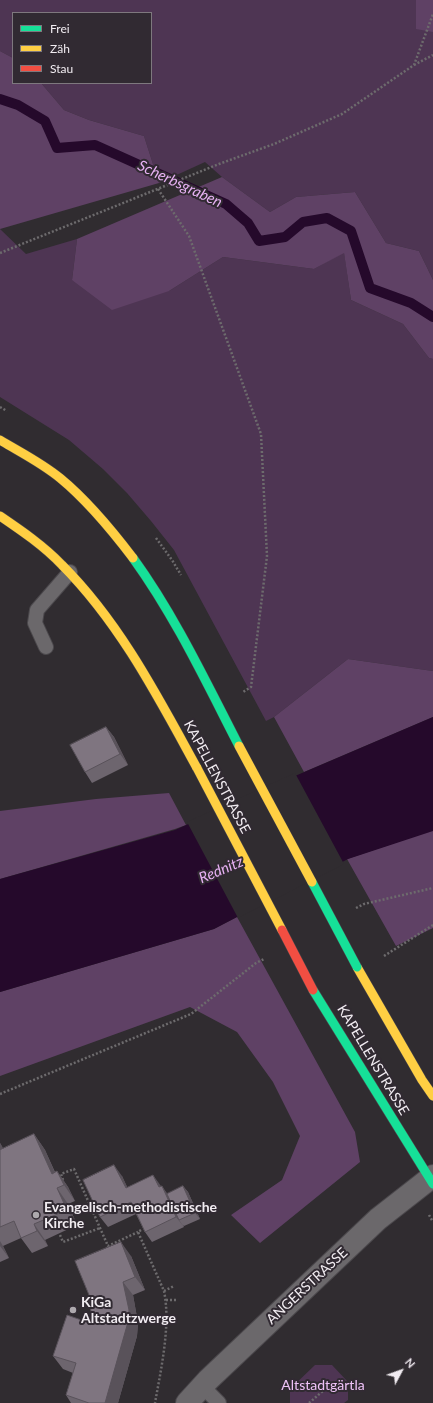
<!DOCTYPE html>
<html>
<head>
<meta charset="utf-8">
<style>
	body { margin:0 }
	#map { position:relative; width:433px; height:1403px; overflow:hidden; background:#302c30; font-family:Lato,sans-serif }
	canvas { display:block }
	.legend { position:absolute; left:12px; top:12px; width:140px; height:72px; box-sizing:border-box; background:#312a32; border:1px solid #7e787e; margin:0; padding:5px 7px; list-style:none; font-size:12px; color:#f1ecf1 }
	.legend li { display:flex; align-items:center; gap:8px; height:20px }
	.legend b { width:20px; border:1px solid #7e787e }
	.north { position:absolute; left:381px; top:1351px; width:40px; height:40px; -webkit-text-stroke:3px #312a32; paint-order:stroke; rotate:49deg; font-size:11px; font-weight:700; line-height:16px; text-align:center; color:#f1ecf1 }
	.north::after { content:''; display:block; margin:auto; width:14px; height:18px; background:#f1ecf1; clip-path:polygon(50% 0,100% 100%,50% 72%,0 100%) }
</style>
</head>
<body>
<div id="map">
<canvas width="433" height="1403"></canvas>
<ul class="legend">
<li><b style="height:5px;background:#16e098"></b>Frei</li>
<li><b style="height:5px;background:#ffcf43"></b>Zäh</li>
<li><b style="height:5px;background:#f24e42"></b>Stau</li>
</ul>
<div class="north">N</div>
</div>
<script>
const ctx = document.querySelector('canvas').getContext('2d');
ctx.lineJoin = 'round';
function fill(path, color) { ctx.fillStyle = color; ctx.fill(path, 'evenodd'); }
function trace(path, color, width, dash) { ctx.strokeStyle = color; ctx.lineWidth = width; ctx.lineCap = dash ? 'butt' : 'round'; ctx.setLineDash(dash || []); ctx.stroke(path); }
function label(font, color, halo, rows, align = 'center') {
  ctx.font = font + ' Lato,sans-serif'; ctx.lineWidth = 4; ctx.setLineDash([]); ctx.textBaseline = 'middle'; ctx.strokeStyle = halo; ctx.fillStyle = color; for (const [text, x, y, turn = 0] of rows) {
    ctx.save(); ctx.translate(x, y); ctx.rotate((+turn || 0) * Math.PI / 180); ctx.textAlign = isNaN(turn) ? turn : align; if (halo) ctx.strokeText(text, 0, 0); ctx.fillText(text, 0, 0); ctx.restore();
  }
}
const green = new Path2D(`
	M 0,0 L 433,0 L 433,280 L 419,251 L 386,243 L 355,192 L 296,197 L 270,212 L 222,177 L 205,162 L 159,183 L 144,136 L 89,120 L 64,110 L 41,83 L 151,83 L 151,13 L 13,13 L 13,58 L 0,51 Z
	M 0,229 L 26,254 L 77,239 L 72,280 L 169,291 L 223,257 L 314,269 L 344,252 L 351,300 L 403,324 L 429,358 L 433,359 L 433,671 L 348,659 L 274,717 L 266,721 L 174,550 L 151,521 L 127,493 L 103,469 L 69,440 L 0,397 Z
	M 315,1365 L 332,1365 L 348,1382 L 348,1400 L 344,1403 L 290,1403 L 290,1389 Z`);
const forest = new Path2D(`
	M 416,0 L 433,0 L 433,32 L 416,29 Z
	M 0,51 L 13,58 L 13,83 L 41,83 L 64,110 L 89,120 L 144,136 L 159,183 L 0,229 Z
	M 222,177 L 270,212 L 296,197 L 355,192 L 386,243 L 419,251 L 433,280 L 433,359 L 429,358 L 403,324 L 351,300 L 344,253 L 314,269 L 223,257 L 169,291 L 112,310 L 72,280 L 77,239 Z
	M 348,659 L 433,671 L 433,717 L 304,772 L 274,717 Z
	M 169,793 L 186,825 L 175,829 L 0,879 L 0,811 L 96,799 Z
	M 433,830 L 433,928 L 396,946 L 347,859 Z
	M 237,917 L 355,1132 L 360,1162 L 260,1243 L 231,1215 L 282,1180 L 300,1136 L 273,1082 L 237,1032 L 190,1007 L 0,1076 L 0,992 L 214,929 Z`);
const water = new Path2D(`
	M 433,717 L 433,831 L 348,859 L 214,929 L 0,992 L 0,879 L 175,830 L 295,776 Z`);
const pier = new Path2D(`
	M 295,773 L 344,864 L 238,918 L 187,822 Z`);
const stream = new Path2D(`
	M 0,99 L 18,105 L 45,121 L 57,148 L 95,145 L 226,204 L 248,223 L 259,241 L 285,237 L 303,222 L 327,218 L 351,231 L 370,288 L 411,303 L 433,317`);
const path = new Path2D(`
	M 414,65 L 433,55
	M 158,189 L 189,236 L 261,434 L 267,556 L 251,687 L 243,692
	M 0,253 L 219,164 L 274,144 L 342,114 L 414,65 L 433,14
	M 0,407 L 7,411
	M 156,538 L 172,560 L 181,575
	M 356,908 L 364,904 L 433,888
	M 384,956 L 433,925
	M 0,1094 L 191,1014 L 256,963 L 264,959
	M 63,1180 L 61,1174 L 74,1169 L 108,1246 L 138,1232
	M 429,1215 L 433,1222
	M 141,1230 L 138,1232 L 164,1291 C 171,1325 161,1369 155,1403
	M 60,1235 L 63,1242 L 100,1228
	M 164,1291 L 174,1286
	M 166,1300 L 178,1300
	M 309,1403 L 324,1390`);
const lane = new Path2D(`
	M 46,647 L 35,623 L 37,610 L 70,572
	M 202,1386 L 219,1403`);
const street = new Path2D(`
	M 187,1403 L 208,1380 L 378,1219 L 433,1176`);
const fast = new Path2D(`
	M 133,558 C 175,616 206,682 239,746
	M 313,990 L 433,1184`);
const slow = new Path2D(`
	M 0,440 C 20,452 42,463 60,478 C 88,501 111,529 133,558
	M 0,516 C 22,531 44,546 62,565 C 120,623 158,697 197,768
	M 357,967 L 422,1080 L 433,1096`);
const fastBridge = new Path2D(`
	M 312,882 L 357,967`);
const slowBridge = new Path2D(`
	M 239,746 L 312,882
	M 197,768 L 282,930`);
const jamBridge = new Path2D(`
	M 282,930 L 313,990`);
const wall = new Path2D(`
	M 106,727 L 114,737 L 128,765 L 92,783 L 85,772 Z
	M 34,1134 L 45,1150 L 55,1172 L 57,1171 L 68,1187 L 75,1201 L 68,1204 L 77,1225 L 45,1240 L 48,1246 L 32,1253 L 21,1238 L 3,1246 L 9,1258 L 0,1262 L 0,1143 L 3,1149 Z
	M 122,1176 L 127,1187 L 161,1186 L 167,1194 L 183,1186 L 188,1192 L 200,1219 L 184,1226 L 183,1225 L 184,1227 L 152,1242 L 145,1232 L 136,1214 L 108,1227 L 100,1217 Z
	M 131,1256 L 145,1290 L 133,1295 L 138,1323 L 137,1336 L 118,1403 L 71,1403 L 66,1395 L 73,1373 L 63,1369 L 53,1356 L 87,1322 Z`);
const shadedWall = new Path2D(`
	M 106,727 L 114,737 L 128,765 L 120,754 Z
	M 34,1134 L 45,1150 L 61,1187 L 52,1174 Z
	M 0,1143 L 2,1146 L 10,1166 L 0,1151 Z
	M 114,1165 L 122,1176 L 133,1199 L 126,1188 Z
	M 57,1171 L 68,1187 L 75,1201 L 64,1185 Z
	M 153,1175 L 161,1186 L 166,1198 L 159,1187 Z
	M 162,1186 L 169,1196 L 179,1220 L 184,1227 L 176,1217 Z
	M 183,1186 L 188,1192 L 200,1219 L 195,1213 Z
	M 57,1188 L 68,1204 L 77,1225 L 67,1210 Z
	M 34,1224 L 45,1240 L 48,1246 L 37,1231 Z
	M 0,1241 L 3,1246 L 9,1258 L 0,1246 Z
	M 121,1242 L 131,1256 L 145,1290 L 135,1277 Z
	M 123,1282 L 133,1295 L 138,1323 L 137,1336 L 118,1403 L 105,1403 Z`);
const building = new Path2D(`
	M 106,727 L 120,754 L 85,772 L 70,745 Z
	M 34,1134 L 52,1174 L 57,1171 L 64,1185 L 57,1188 L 67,1210 L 34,1224 L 37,1231 L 21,1238 L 14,1221 L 0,1227 L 0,1150 Z
	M 114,1165 L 126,1188 L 153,1175 L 159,1187 L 162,1186 L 176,1217 L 145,1232 L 131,1202 L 100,1217 L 83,1180 Z
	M 183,1186 L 195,1213 L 179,1220 L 167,1194 Z
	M 121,1242 L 135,1277 L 123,1282 L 129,1310 L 128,1322 L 105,1403 L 89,1403 L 66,1395 L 76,1363 L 53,1356 L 67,1315 L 87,1322 L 91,1312 L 89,1295 L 75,1261 Z`);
const markers = [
	[36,1215,4,"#ada9ad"],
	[73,1310,4,"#ada9ad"]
];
const streetNames = [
	["KAPELLENSTRASSE",217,777,62],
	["KAPELLENSTRASSE",373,1060,59],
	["ANGERSTRASSE",307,1286,-43]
];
const poiNames = [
	["Evangelisch-methodistische",44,1207],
	["Kirche",44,1223],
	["KiGa",81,1302],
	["Altstadtzwerge",81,1318]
];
const parkNames = [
	["Altstadtgärtla",323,1385]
];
const waterNames = [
	["Scherbsgraben",180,184,25],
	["Rednitz",221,870,-23]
];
fill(green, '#4e3553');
fill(forest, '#5f4165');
fill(water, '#25092b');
fill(pier, '#302c30');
trace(stream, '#25092b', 10);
trace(lane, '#4b484c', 16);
trace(street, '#4b484c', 24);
trace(fast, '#4b484c', 10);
trace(slow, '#4b484c', 10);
trace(path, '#6d6b6d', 2.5, [2, 2]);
trace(lane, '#6b686b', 14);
trace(street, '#6b686b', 22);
trace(fast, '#16e098', 9);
trace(slow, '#ffcf43', 9);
trace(fastBridge, '#4b484c', 10, []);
trace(slowBridge, '#4b484c', 10, []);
trace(jamBridge, '#4b484c', 10, []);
trace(fastBridge, '#16e098', 9);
trace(slowBridge, '#ffcf43', 9);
trace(jamBridge, '#f24e42', 9);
fill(wall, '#6d656e');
fill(shadedWall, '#59525a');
fill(building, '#7f7580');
trace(building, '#59525a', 1);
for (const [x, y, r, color] of markers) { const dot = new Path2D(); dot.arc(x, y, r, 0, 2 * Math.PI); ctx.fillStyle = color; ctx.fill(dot); trace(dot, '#312a32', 1.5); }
label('14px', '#f1ecf1', '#312a32', streetNames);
label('bold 14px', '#f1ecf1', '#312a32', poiNames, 'left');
label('14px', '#eec2f7', '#312a32', parkNames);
label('italic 15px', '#e7b1f3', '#312a32', waterNames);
</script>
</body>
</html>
